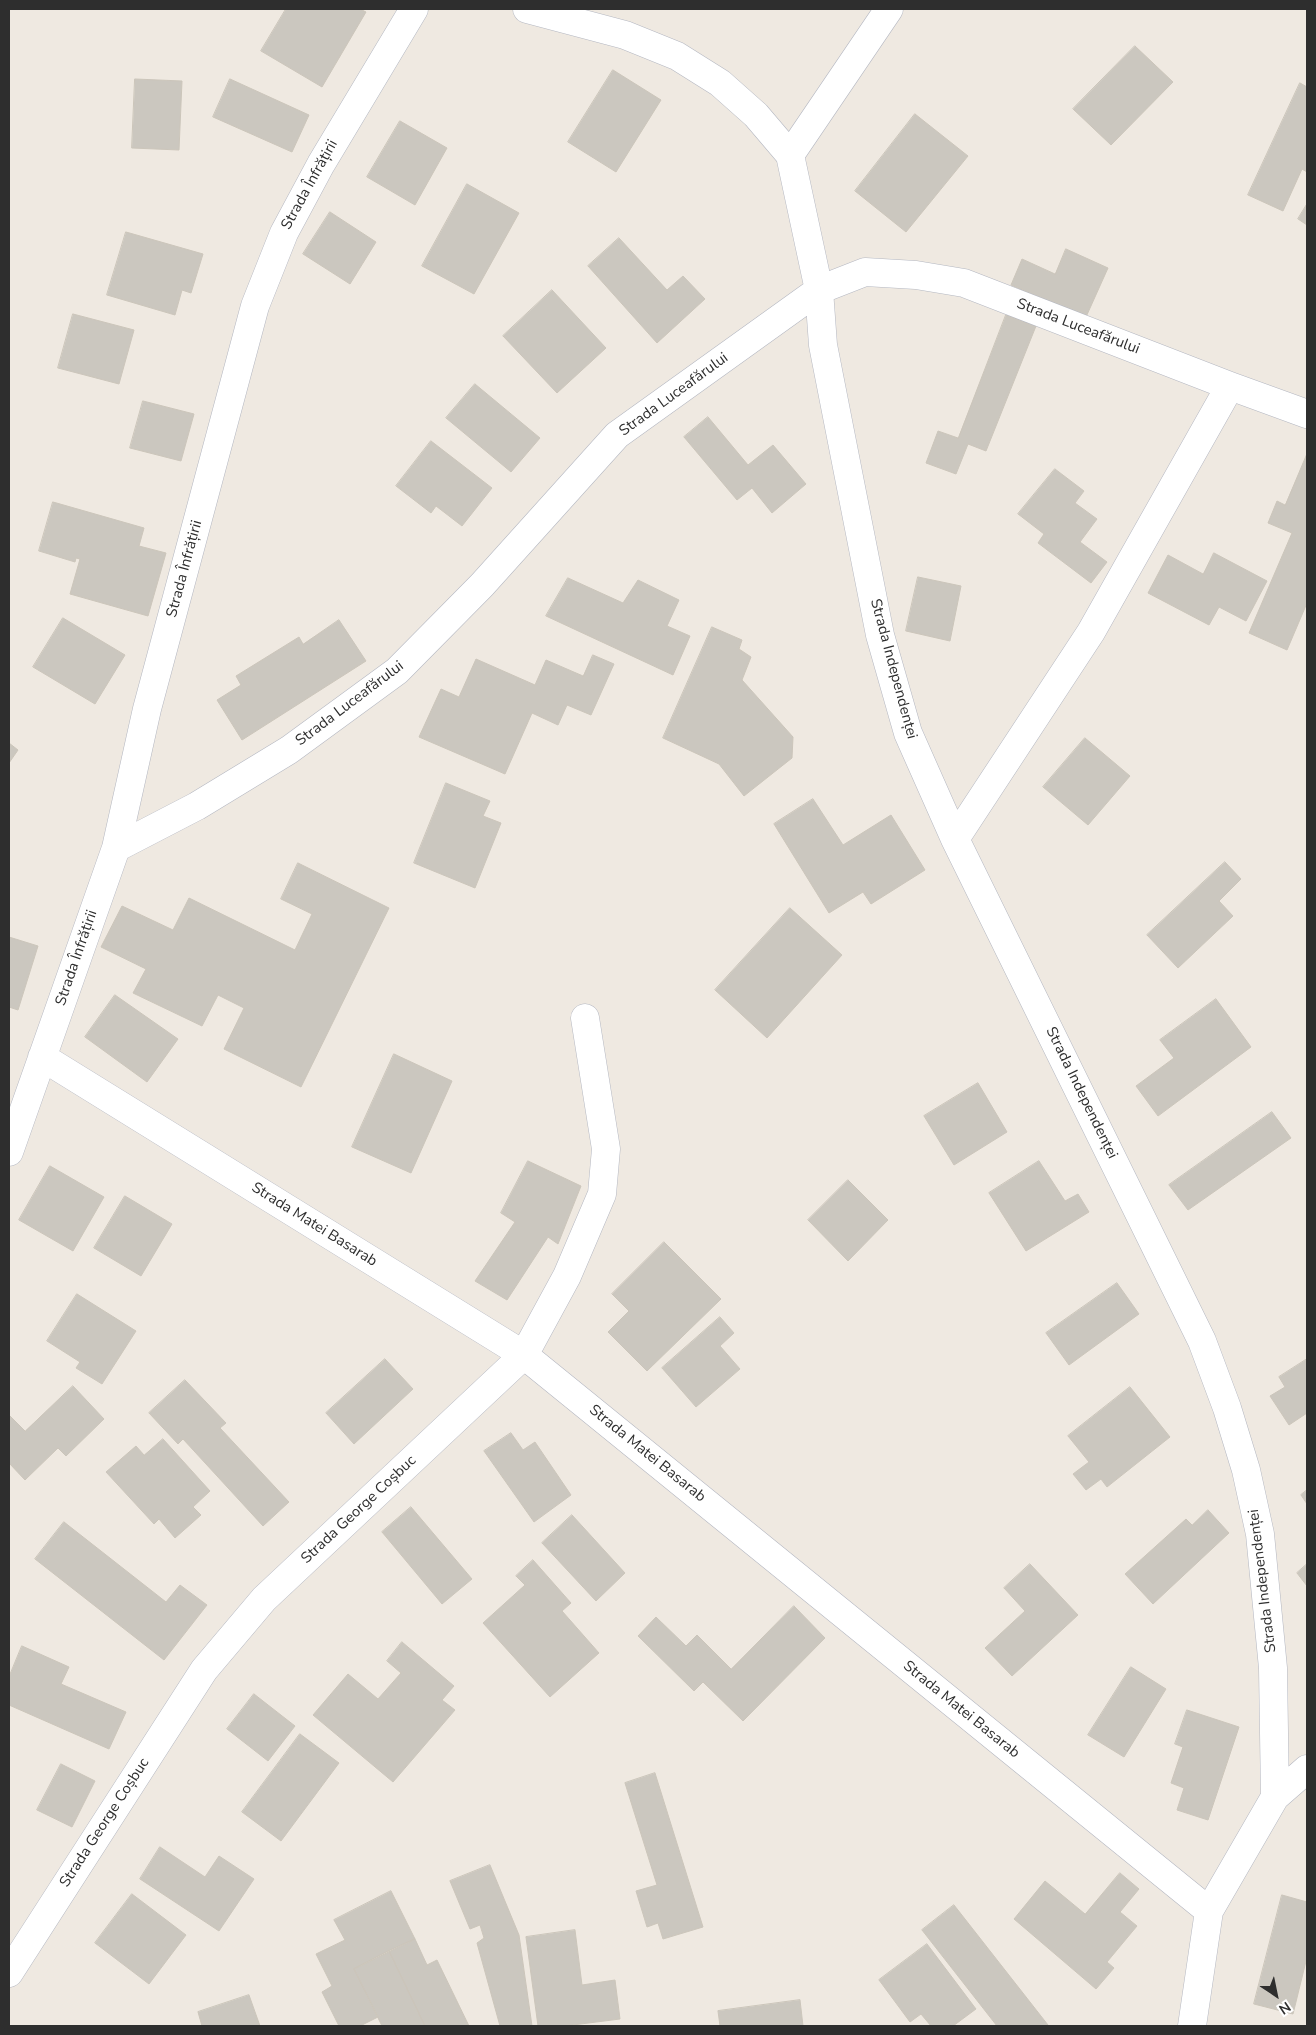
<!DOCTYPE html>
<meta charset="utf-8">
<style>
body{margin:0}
#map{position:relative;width:1316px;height:2035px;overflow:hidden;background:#efe9e1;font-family:"Nunito Sans",sans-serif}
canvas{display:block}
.frame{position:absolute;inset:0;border:10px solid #2e2e2e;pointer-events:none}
.north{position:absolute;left:1251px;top:1970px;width:50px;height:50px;-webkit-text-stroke:4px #fff;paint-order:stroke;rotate:146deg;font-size:14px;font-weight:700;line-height:20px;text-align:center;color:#2e2e2e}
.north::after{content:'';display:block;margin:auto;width:18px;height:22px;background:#2e2e2e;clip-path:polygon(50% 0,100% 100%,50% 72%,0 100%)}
</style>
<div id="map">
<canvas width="1316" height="2035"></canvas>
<div class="frame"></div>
<div class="north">N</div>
</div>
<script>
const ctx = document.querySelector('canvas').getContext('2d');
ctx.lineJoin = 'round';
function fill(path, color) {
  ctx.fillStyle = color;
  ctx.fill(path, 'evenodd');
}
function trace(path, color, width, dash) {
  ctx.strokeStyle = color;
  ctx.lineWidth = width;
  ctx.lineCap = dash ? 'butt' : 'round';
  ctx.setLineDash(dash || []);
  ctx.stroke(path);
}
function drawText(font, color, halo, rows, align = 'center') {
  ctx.font = font + ' "Nunito Sans",sans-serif';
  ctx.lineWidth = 4;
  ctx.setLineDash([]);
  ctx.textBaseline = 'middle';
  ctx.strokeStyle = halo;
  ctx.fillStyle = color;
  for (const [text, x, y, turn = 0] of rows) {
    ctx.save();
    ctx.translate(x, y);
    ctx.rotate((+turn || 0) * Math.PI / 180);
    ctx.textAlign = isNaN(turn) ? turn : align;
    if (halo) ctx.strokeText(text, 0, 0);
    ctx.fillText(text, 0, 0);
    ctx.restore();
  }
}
const building = new Path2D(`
 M286,9h74l6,3 -44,75 -61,-36z
 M1135,46l38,36 -62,63 -38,-36z
 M613,70l48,30 -45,72 -48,-30z
 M135,79l47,2 -3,69 -47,-2z
 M230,79l79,36 -17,37 -79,-35z
 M1300,83l7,4v85l-5,-3 -19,42 -35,-16z
 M915,114l53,42 -62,76 -51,-41z
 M400,121l47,27 -32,57 -48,-28z
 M467,184l52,29 -45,81 -52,-28z
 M1307,204v21l-9,-6z
 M330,212l46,30 -26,42 -47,-30z
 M126,232l77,22 -12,39 -9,-3 -7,25 -68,-20z
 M619,238l48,52 16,-14 22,23 -48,44 -69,-77z
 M1066,249l42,19 -22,49 -75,-32 11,-26 33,15z
 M552,290l54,58 -49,45 -54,-57z
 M73,314l61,16 -15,54 -61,-16z
 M1006,315l30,11 -50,125 -18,-7 -12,30 -30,-11 12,-32 20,7z
 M475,384l65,54 -29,34 -65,-54z
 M143,401l51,13 -13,47 -51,-13z
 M708,417l40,48 25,-20 33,39 -34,29 -20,-25 -15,12 -53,-63z
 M431,441l61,47 -30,38 -26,-20 -5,7 -35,-27z
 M1307,454v149l-20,47 -38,-17 43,-100 -24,-10 9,-22 8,4z
 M1055,469l29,22 -9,12 22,16 -17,23 27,20 -16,21 -53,-40 6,-9 -26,-20z
 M53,502l91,26 -5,18 27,7 -18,63 -78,-22 10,-35 -4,-1 -1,4 -36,-11z
 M1214,553l53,28 -21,40 -27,-14 -10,18 -61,-32 20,-38 35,19z
 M918,577l43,9 -11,55 -44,-10z
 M568,578l55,25 15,-23 41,20 -12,26 23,10 -17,39 -127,-59z
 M63,618l62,37 -30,49 -62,-37z
 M339,620l27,41 -124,79 -25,-40 24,-15 -5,-9 63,-39 4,7z
 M712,627l30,13 -3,9 12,8 -9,23 51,57 -1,21 -48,38 -25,-32 -56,-26z
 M593,655l21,9 -23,51 -24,-10 -9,20 -26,-12 -27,61 -86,-37 22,-48 18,8 17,-38 59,26 11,-25 37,16z
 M1085,738l45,38 -42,49 -45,-38z
 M9,743l9,7 -9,13z
 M446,783l44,18 -7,15 18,7 -26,65 -61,-25z
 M813,799l30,46 48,-30 34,55 -54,34 -8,-12 -34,21 -55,-89z
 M1225,862l16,17 -22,22 14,15 -55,52 -31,-33z
 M298,863l91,45 -88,179 -77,-38 20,-41 -26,-13 -16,31 -69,-33 13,-24 -45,-22 21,-41 51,24 16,-32 106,52 17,-36 -31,-15z
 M790,908l52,47 -75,83 -52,-48z
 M9,937l29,9 -20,64 -9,-3z
 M115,995l63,44 -31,43 -62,-45z
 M1216,999l35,48 -93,69 -22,-30 38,-28 -14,-18z
 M394,1054l58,27 -41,92 -59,-26z
 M978,1083l29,49 -53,33 -30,-49z
 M1272,1112l19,26 -103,72 -19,-25z
 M528,1161l53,25 -23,58 -10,-7 -41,63 -32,-19 40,-59 -14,-9z
 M1039,1161l26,40 13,-7 11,18 -63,39 -37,-58z
 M50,1166l54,31 -31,54 -54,-31z
 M848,1180l40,40 -40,41 -40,-41z
 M125,1196l47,28 -31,52 -47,-28z
 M664,1242l57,57 -74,72 -39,-39 21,-21 -17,-17z
 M1117,1283l22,31 -70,51 -23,-32z
 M77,1294l59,37 -34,53 -26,-16 4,-6 -33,-21z
 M720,1317l14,16 -14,13 20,23 -44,38 -34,-39z
 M385,1359l28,30 -59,55 -28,-31z
 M1307,1359v54l-18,12 -19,-29 15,-9 -6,-10z
 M185,1380l41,43 -6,5 69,74 -26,24 -80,-87 -5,5 -29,-31z
 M73,1386l31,33 -38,37 -8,-8 -33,32 -16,-17v-48l16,16z
 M1130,1387l40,50 -63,50 -6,-8 -15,11 -13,-16 16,-12 -21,-26z
 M511,1433l12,17 12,-8 36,53 -37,27 -50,-71z
 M163,1439l47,52 -17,16 8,8 -26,23 -16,-19 -5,5 -48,-52 30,-26 8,9z
 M1307,1490v14l-6,-9z
 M411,1507l61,72 -30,25 -60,-72z
 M1208,1510l21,23 -76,71 -28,-30 61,-55 6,6z
 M572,1515l53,58 -29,28 -54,-58z
 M64,1522l102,80 14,-17 27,20 -43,55 -129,-101z
 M533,1560l38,43 -9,8 37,42 -49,44 -67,-74 42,-38 -9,-9z
 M1030,1564l48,51 -66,61 -27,-28 40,-37 -21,-23z
 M1307,1564v22l-10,-13z
 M794,1606l31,32 -82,83 -40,-39 -9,9 -56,-55 18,-19 30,29 11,-11 34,34z
 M402,1642l52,44 -12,14 13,10 -62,72 -80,-67 35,-41 30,25 23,-26 -14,-12z
 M22,1646l47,21 -8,17 65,28 -17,37 -100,-44v-28z
 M1131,1667l35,22 -42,68 -36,-22z
 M254,1694l41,32 -27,35 -41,-32z
 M1187,1710l52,17 -31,93 -31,-10 7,-22 -13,-5 12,-36 -8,-3z
 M300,1734l39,29 -58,78 -39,-29z
 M61,1764l34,17 -23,46 -35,-17z
 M655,1773l48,154 -40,12 -5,-16 -11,4 -11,-36 21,-6 -32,-102z
 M160,1847l45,30 14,-21 35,23 -35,52 -79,-52z
 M490,1865l29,70 13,91h-32l-23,-83 7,-5 -4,-13 -10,4 -20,-48z
 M1120,1873l19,16 -19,23 17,14 -30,36 7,6 -18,21 -82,-70 31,-38 40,33z
 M391,1891l24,48 -61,30 24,48 -18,9h-21l-17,-34 10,-6 -16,-32 29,-14 -11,-20z
 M132,1894l54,41 -37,49 -54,-41z
 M1282,1895l25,7v55l-14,57 -39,-10z
 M954,1905l94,120 -1,1h-50l-75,-96z
 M575,1930l7,55 33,-5 5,39 -55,7h-27l-12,-89z
 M415,1939l12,26 10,-5 32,66h-44l-36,-75z
 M927,1944l49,65 -23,17h-22l-10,-12 -11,8 -31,-42z
 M389,1951l36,75h-43l-28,-57z
 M249,1995l11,31h-58l-4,-14z
 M800,2000l3,26h-83l-2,-15z`);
const minor = new Path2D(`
 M527,9l98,26 52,21 43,27 36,32 34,40 29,135 4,55 57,290 28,98 47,106 247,502 25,67 19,62 14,64 13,134 2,129 -66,114 -17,115
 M790,155l99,-146
 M955,839l136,-207 139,-246
 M116,848l81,-42 92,-56 108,-79 85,-86 135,-150 202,-145 46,-18 51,3 48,8 266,103 77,28
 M42,1057l482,298 685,556
 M9,1152l107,-304 31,-139 108,-403 29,-73 37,-69 93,-155
 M1275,1797l32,-28
 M9,1973l195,-303 60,-71 260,-244 43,-79 35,-82 4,-45 -21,-131`);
const streetNames = [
 ["Strada Înfrățirii",310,185,-61],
 ["Strada Luceafărului",1078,327,21],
 ["Strada Luceafărului",674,395,-36],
 ["Strada Înfrățirii",185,569,-75],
 ["Strada Independenței",893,669,75],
 ["Strada Luceafărului",350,704,-37],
 ["Strada Înfrățirii",77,958,-71],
 ["Strada Independenței",1081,1093,64],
 ["Strada Matei Basarab",314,1225,32],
 ["Strada Matei Basarab",647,1454,39],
 ["Strada George Coșbuc",359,1510,-43],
 ["Strada Independenței",1263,1581,-97],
 ["Strada Matei Basarab",961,1710,39],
 ["Strada George Coșbuc",105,1823,-57]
];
fill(building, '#cbc7bf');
trace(building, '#cbc5ba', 1);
trace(minor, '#b4b7c1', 29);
trace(minor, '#fff', 28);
drawText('15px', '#2e2e2e', '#fff', streetNames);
</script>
